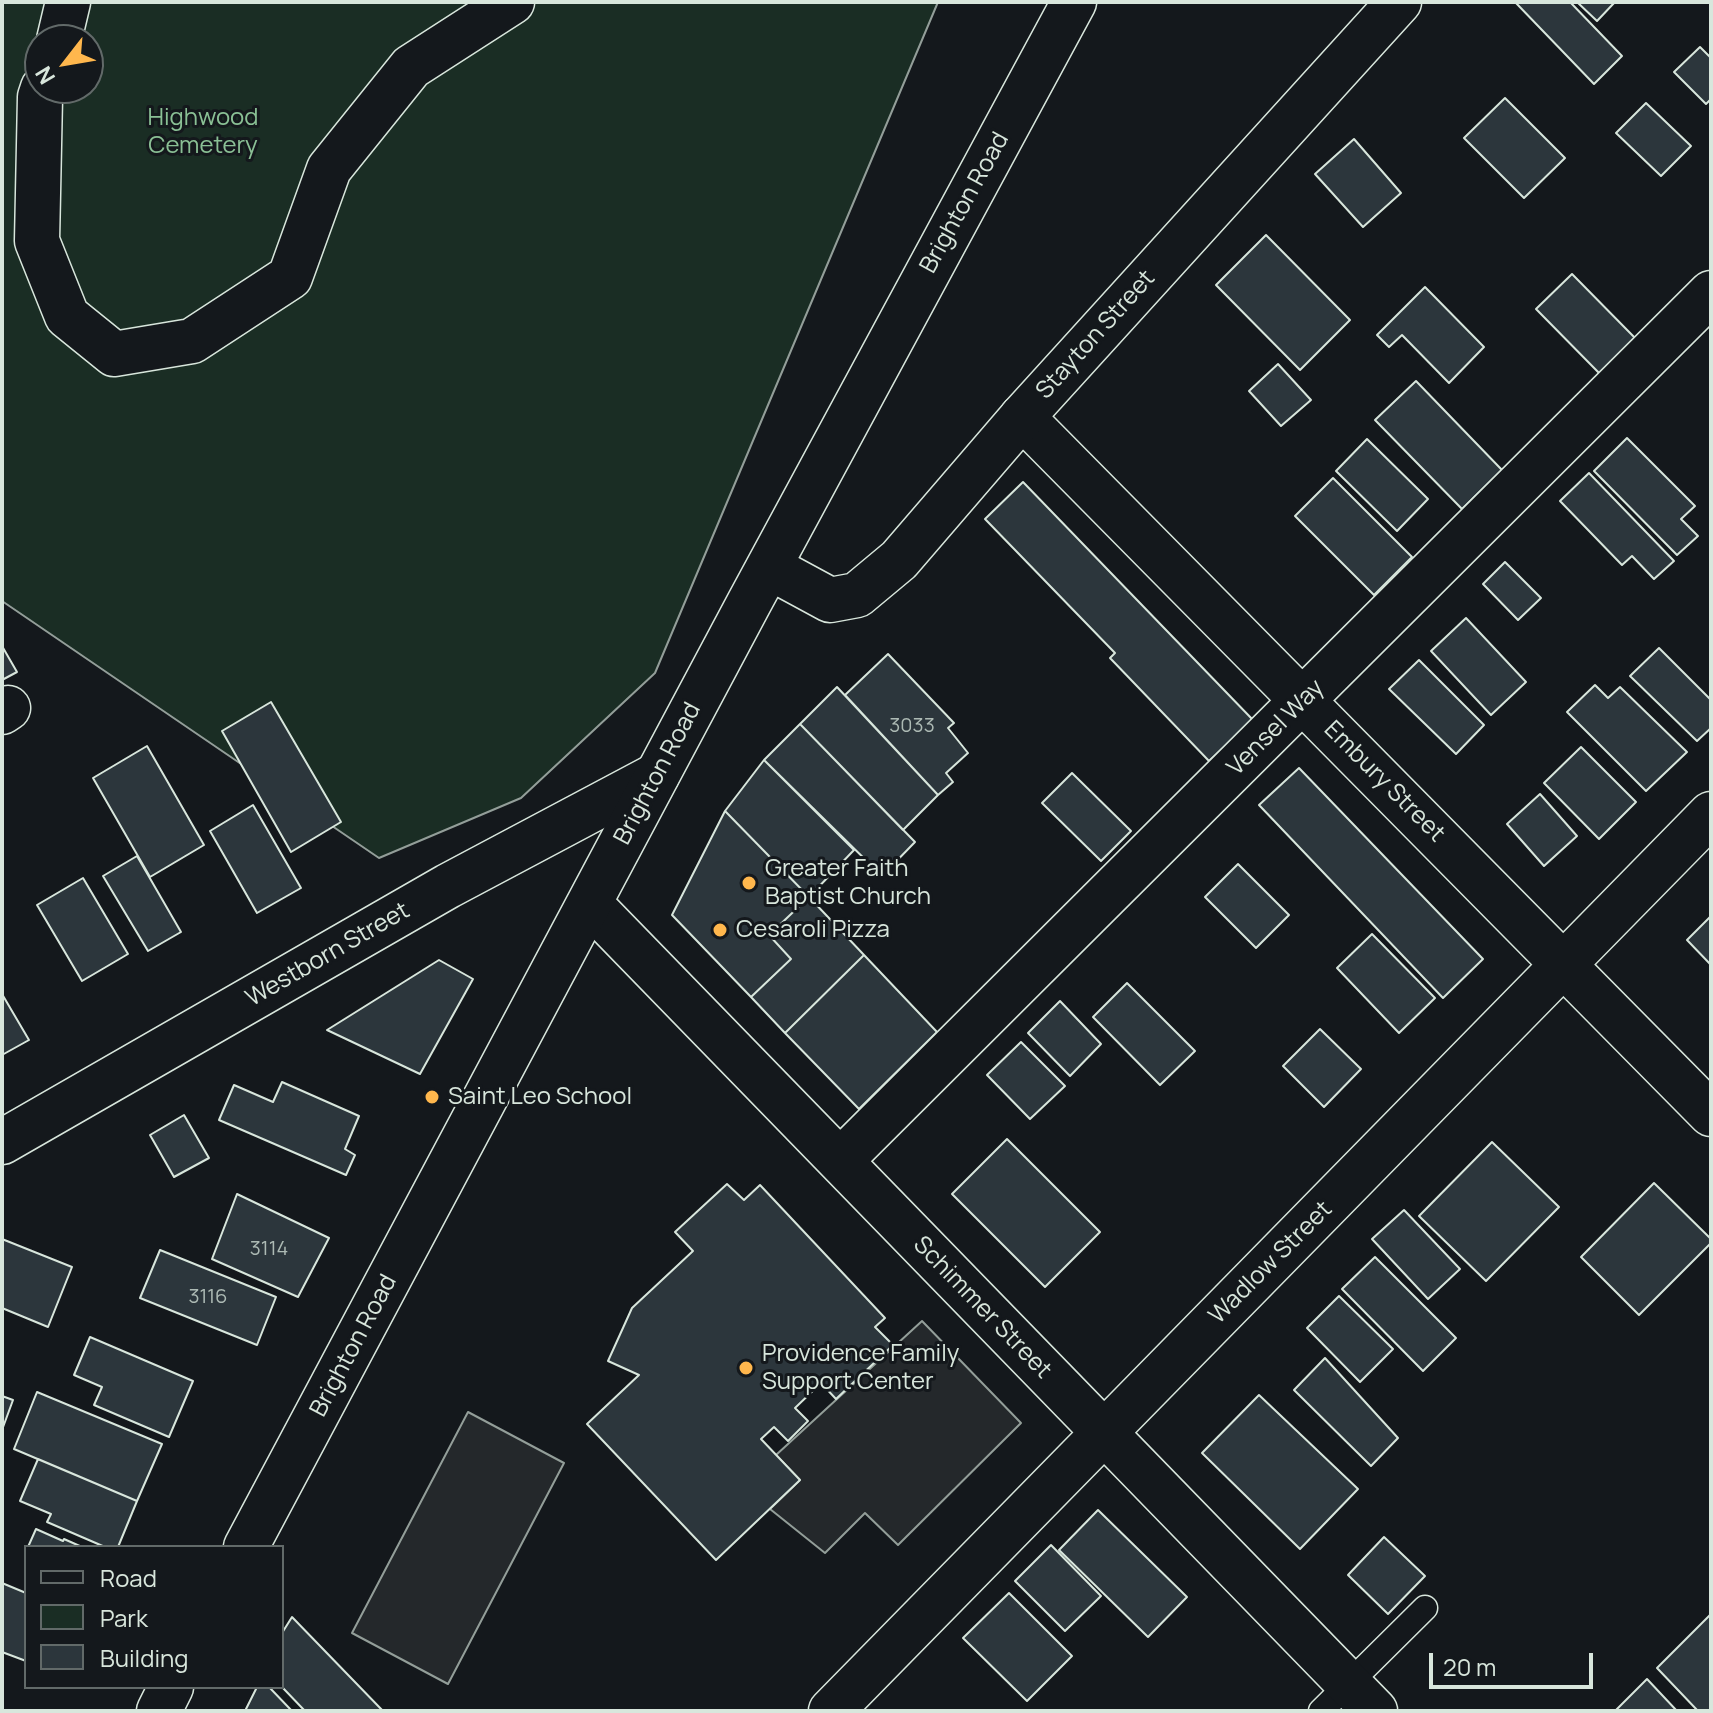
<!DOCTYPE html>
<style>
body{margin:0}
#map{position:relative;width:1713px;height:1713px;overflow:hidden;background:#14181c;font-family:Manrope,sans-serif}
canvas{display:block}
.frame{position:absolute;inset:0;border:4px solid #d8e6dc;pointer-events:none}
.legend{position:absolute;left:24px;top:1545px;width:260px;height:144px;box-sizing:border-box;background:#14181c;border:2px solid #626a69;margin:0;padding:10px 14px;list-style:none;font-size:24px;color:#d8e6dc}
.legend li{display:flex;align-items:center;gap:16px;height:40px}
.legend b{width:40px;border:2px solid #626a69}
.north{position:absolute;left:24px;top:24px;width:80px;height:80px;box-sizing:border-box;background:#14181c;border:2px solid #626a69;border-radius:50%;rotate:239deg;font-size:22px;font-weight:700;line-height:32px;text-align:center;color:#d8e6dc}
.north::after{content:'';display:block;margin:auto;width:28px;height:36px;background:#ffb74d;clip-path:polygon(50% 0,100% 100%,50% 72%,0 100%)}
.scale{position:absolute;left:1429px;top:1653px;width:164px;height:36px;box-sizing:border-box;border:4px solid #d8e6dc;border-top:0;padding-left:10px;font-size:24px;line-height:28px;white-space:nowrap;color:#d8e6dc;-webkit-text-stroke:6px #14181c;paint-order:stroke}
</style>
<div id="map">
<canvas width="1713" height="1713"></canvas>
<div class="frame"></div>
<ul class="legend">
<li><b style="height:10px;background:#14181c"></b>Road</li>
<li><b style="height:22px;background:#1a2d24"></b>Park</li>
<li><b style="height:22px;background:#2c363c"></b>Building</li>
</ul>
<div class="north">N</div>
<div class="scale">20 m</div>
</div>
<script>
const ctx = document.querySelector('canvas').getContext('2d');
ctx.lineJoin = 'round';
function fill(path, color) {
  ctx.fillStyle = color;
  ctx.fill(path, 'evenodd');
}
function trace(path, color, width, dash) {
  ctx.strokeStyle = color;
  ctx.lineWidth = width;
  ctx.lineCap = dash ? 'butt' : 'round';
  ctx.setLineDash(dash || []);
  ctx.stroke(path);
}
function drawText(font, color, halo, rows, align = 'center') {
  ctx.font = font + ' Manrope,sans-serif';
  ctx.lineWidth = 6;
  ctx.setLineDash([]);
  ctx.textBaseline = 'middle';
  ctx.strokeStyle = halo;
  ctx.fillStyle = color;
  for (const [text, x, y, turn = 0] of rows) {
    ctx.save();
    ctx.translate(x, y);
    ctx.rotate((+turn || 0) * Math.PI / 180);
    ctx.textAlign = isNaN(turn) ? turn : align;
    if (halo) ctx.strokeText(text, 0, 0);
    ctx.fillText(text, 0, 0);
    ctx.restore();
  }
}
const green = new Path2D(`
 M2,2h936l-283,671 -134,125 -142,60 -377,-257zM40,40h48v48h-48z`);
const parking = new Path2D(`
 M922,1321l99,102 -123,122 -33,-32 -40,40 -55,-44 30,-29 -24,-25z
 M468,1412l96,51 -116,221 -96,-51z`);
const building = new Path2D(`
 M1515,2h55l52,54 -28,28z
 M1577,2h38l-18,19z
 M1700,47l11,11v41l-5,5 -32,-32z
 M1505,98l60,60 -41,40 -60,-60z
 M1646,103l45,43 -30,30 -45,-43z
 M1354,139l47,54 -38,34 -48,-53z
 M1266,235l84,85 -50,50 -84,-85z
 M1572,274l65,66 -36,35 -65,-66z
 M1425,287l59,60 -35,36 -47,-48 -13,12 -12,-12z
 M1278,364l33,36 -30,26 -32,-35z
 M1416,381l86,89 -40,39 -87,-89z
 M1627,438l68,68 -14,13 17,17 -21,19 -83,-84z
 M1367,439l61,60 -31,32 -61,-60z
 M1589,473l85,88 -20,18 -22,-23 -10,9 -62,-64z
 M1333,478l79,79 -38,38 -79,-79z
 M1023,482l230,238 -44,41 -99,-103 5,-5 -130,-134z
 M1505,562l36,36 -23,22 -35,-36z
 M1466,618l60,64 -35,33 -60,-64z
 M2,646l15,26 -15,8z
 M1659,648l52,52v28l-14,13 -67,-65z
 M888,654l66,69 -6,5 20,25 -22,20 7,9 -15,13 -93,-100z
 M1419,660l65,65 -28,29 -67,-65z
 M1595,685l13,13 12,-11 67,65 -41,39 -79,-79z
 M837,687l101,108 -35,35 -103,-106z
 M271,702l70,120 -50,30 -69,-121z
 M800,724l115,118 -33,34 -118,-116z
 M147,746l57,99 -54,32 -57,-99z
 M1581,747l55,55 -37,37 -55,-56z
 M764,760l90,90 -45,47 -84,-86z
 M1299,768l184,191 -40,39 -184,-193z
 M1072,773l59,58 -30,30 -59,-58z
 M1540,794l37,42 -33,30 -37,-42z
 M253,805l48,83 -44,25 -47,-82z
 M725,811l84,86 -40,38 22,24 -40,38 -79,-82z
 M137,856l44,76 -33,19 -45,-75z
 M1238,864l51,51 -33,33 -51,-51z
 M83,878l45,76 -46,27 -45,-76z
 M809,897l55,58 -79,78 -34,-36 40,-38 -22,-24z
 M1711,916v49l-24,-25z
 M1372,934l63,64 -36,35 -62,-65z
 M864,955l73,77 -78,77 -74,-76z
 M439,960l34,19 -53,95 -93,-44z
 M1127,983l68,68 -35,34 -67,-68z
 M2,994l27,46 -27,15z
 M1060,1001l41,43 -31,32 -42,-43z
 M1320,1029l41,40 -37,38 -41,-41z
 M1021,1042l44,44 -35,33 -43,-44z
 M282,1082l77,34 -14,33 10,6 -9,20 -127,-55 15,-35 39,17z
 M184,1115l25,43 -35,19 -24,-42z
 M1007,1139l93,93 -55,55 -93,-93z
 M1492,1142l67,65 -73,74 -67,-65z
 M1654,1183l57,56v4l-72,72 -58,-58z
 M727,1184l17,16 16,-15 125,133 -10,9 18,18 -57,54 -15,-16 -26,25 13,13 -20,20 -14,-14 -13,12 39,41 -84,80 -129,-136 52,-49 -31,-14 24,-53 61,-57 -18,-19z
 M237,1194l92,44 -31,59 -86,-38z
 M1404,1210l56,59 -32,30 -56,-60z
 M2,1239l70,28 -24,60 -46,-19z
 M160,1250l116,47 -19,48 -117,-47z
 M1375,1257l81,81 -33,33 -81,-82z
 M1339,1296l54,53 -33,33 -53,-54z
 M90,1337l103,44 -24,56 -75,-32 8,-18 -28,-12z
 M1325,1358l73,80 -27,28 -77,-76z
 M37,1392l125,52 -25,57 -123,-52z
 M1259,1395l99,94 -58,60 -98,-96z
 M2,1396l11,4 -11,30z
 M38,1459l99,42 -19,46h-13l-58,-25 4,-8 -31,-13z
 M1098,1510l89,87 -39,40 -89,-87z
 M36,1529l27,12 1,-2 18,8h-54z
 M1384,1537l41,39 -37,38 -40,-39z
 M1051,1545l50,51 -36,35 -50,-50z
 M2,1583l24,10v68l-24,-9z
 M1009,1593l63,63 -45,45 -64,-63z
 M1711,1614v97h-13l-41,-43z
 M292,1617l91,94h-78l-23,-24v-54z
 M1647,1679l30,32h-62z
 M257,1687h12l23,24h-47z`);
const lane = new Path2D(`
 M1321,1711l104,-103`);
const street = new Path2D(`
 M59,40l9,-38
 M43,88l-3,9 -3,144 30,75 47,38 78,-13 98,-64 39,-108 82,-102 101,-65
 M1022,417l689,697
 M2,712l6,-4
 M590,904l785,807
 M2,1142l446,-256 209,-111
 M840,1161l871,-868
 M831,1711l880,-897`);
const secondary = new Path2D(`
 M769,567l61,33 27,-5 42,-35 123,-143 377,-415
 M246,1547l503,-944 325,-601
 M159,1711l12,-24`);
const markers = [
 [749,883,8,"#ffb74d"],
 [720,930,8,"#ffb74d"],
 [432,1097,8,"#ffb74d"],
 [746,1368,8,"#ffb74d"]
];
const numberNames = [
 ["3033",912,726],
 ["3114",269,1249],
 ["3116",208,1297]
];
const parkNames = [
 ["Highwood",203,118],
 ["Cemetery",203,146]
];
const streetNames = [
 ["Brighton Road",965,203,-61],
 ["Stayton Street",1096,335,-48],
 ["Vensel Way",1276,728,-45],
 ["Brighton Road",658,774,-62],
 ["Embury Street",1384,782,45],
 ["Westborn Street",328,955,-30],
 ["Wadlow Street",1271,1263,-45],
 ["Schimmer Street",982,1308,46],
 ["Brighton Road",354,1346,-62]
];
const poiNames = [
 ["Greater Faith",765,869],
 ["Baptist Church",765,897],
 ["Cesaroli Pizza",736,930],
 ["Saint Leo School",448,1097],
 ["Providence Family",762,1354],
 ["Support Center",762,1382]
];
fill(green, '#1a2d24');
trace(green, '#939e99', 2);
fill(parking, '#24282b');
trace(parking, '#939e99', 2);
fill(building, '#2c363c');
trace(building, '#d8e6dc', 2);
trace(lane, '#d8e6dc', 27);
trace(street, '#d8e6dc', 47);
trace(secondary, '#d8e6dc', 47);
trace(lane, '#14181c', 24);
trace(street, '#14181c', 44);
trace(secondary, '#14181c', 44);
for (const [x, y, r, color] of markers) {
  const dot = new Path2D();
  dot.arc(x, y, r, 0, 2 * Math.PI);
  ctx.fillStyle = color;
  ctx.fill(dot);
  trace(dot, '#14181c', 3);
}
drawText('20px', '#adbab4', null, numberNames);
drawText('24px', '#8ac095', '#14181c', parkNames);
drawText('24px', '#d8e6dc', '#14181c', streetNames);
drawText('24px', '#d8e6dc', '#14181c', poiNames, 'left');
</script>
